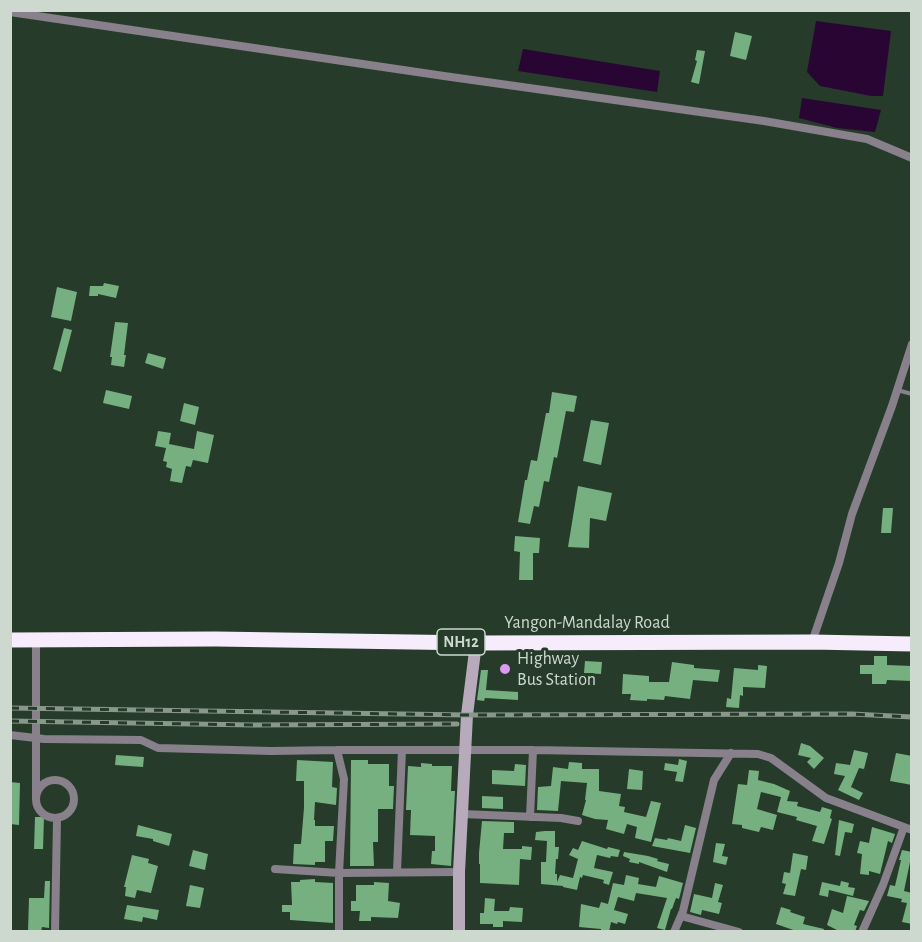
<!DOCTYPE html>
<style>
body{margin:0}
#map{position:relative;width:922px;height:942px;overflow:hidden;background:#263b2a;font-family:"Alegreya Sans",sans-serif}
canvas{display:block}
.frame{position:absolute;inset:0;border:12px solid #cdd9ce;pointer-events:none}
</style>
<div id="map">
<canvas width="922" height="942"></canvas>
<div class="frame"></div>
</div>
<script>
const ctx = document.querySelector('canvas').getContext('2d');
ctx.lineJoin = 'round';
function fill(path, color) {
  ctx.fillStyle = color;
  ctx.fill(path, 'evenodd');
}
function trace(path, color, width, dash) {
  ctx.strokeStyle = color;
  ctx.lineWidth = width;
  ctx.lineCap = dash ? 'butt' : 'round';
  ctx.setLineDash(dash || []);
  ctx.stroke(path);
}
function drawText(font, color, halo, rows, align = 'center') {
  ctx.font = font + ' "Alegreya Sans",sans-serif';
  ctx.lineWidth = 6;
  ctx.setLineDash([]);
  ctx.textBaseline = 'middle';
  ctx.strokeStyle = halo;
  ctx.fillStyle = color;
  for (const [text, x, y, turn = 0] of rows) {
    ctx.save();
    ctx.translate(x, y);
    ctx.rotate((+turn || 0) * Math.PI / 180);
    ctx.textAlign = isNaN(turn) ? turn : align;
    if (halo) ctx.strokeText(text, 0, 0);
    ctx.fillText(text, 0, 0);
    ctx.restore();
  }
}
const water = new Path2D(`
 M816,21l75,10 -8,65h-12l-51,-10 -13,-14z
 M523,49l137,22 -3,21 -139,-21z
 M802,98l79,12 -6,22 -38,-4 -38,-10z`);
const building = new Path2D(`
 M735,32l17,4 -6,24 -16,-4z
 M697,50l8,1 -6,33 -8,-2 6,-21 -2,-1z
 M104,283l15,3 -3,12 -18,-4v2h-9l1,-10h13z
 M57,287l20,5 -6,29 -20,-4z
 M115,322l13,1 -4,32h2l-2,12 -13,-2 1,-8h-2z
 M64,328l8,2 -11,42 -8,-3z
 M148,353l18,5 -3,11 -18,-6z
 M106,390l26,6 -3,13 -26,-6z
 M552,392l25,4 -3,16 -8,-1 -9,47 -3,-1 -5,25 -5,-1 -5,26 -5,-1 -4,18 -12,-2 7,-42h2l4,-20 6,1 9,-48h3z
 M184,403l15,4 -4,18 -15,-4z
 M591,420l18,3 -8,42 -18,-4z
 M158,431l13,2 -2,11 25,5 3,-18 17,4 -6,28 -15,-3 -2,7 -5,-1 -4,17 -12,-2 2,-12 -6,-2 1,-5 -4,-1 3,-13 -11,-2z
 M578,486l34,7 -6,28 -16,-3 -1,30 -21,-1z
 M883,508h10l-2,25h-10z
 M515,536l25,2 -1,15h-6v27h-14l1,-28 -6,-1z
 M874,656h13v9l25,1v15l-25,-1 -1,4h-14v-10h-12v-9h14z
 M585,661l17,1 -1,12 -17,-1z
 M672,662l22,3v3l26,2 -2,12 -25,-2 -3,19 -25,-3 -1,4 -17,-1v2l-17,-1 1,-6h-9l1,-20 26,2v6h20z
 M758,665l9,1 -2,22 -22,-1v9l-3,-1 -1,13 -13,-1 1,-9 4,1 3,-31 24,2z
 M481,670h7l-2,20 32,2v8l-33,-2 -1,3 -7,-1z
 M801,743l9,3 14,12 -10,11 -7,-7 4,-4 -13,-3z
 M854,750l14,3 -4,16 -5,-1 -8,19 12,6 -4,7 -21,-10 7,-14 -11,-2 2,-11 14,2z
 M896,753l16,3v29l-22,-4z
 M116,755l28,2 -1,10 -28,-2z
 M679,759l8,2 -4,21 -8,-1 2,-9 -13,-2 1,-7 13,2z
 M297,760l36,2 -1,25 5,1 -1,17 -21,-3 -1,18h1v6h19l-1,15h-8v21h-10v3l-22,-1 1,-20h7l3,-36v-27h-8z
 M351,760h17v4h21v22h5l-1,23h-15v33h-5l1,24h-24z
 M569,762l13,1v6h17v22l22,3 -2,12 6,1 -1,5 22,5 5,-16 10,2 -10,39 -16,-4 2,-11 -10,-3 -3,10 -18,-5 2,-9 -13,-1 -13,-4 4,-15h-1l2,-17 -26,-2 -3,30 -21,-1 1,-23 13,-1 2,-19 15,2z
 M421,763l11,1v2h20l-1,25h4l-4,75 -20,-2 1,-13h3v-15l-25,-1 1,-25h-5l2,-44 13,1z
 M515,764l11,1 -1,21 -33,-2v-14l22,1z
 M629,769l14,2 -1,19 -15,-1z
 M749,770l10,1 -1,9 16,4 16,7 -3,10 11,1 -1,4 23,6 2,-5 10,3 -2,8 2,1 -8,25 -12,-3 5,-15 -21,-6 1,-3 -20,-5 4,-15 -20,-5 -4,17 20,6 -4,15 -12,-3 -2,5 -17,-4v-3l-10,-1 6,-40 9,1z
 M10,782l10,1 -1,42 -9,-1z
 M482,796l21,1v12l-21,-1z
 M35,817h9l-1,32h-9z
 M839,820l15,4 -2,9 -7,-1 -5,24 -5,-1z
 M482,821l32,1v11h-10l-1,16h19v-3l10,1 -1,13 -11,-1 -1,26 -39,-2v-19h-1v-11z
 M138,825l34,9 -3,12 -16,-5v-2l-17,-3z
 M685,825l11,3 -6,25 -38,-7 3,-8 12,2 1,-2 13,3z
 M872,827l23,7 -3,9 -4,-2 -8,33 -11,-3v4l-9,-1 2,-20 -5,-1 3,-12 9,2z
 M545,831h10v16h4l-1,12h-2l-1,15h2v8l3,-7 13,3 5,-19 -9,-4 4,-7 5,2 4,-9 25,8 1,-2 12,3 -2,7 -7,-1 -1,2 -13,-3 -3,13 19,4 -4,13 -6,-2 1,-3 -21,-5 -1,3 -2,-1 -3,13 -14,-3v-1l-22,-2v-22h5l1,-21 -12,-1 1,-8z
 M716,843l9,1 -3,12 6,1 -2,8 -13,-3z
 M193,850l15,4 -3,16 -16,-4z
 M902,850l10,2v11l-2,-1 -6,29 8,2v31l-10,-2 5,-19 -6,-1 1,-3 -15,-3 3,-11 5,1 6,-26h-2z
 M624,852l24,4 10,3 -1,2 12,3 -2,8 -28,-10v2l-10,-2 1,-3 -7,-3z
 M793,853l15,3 -2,14 -5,-1 -6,27 -12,-2 3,-10 -4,-1 2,-11 6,1z
 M132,855l17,4 -1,4 10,3 -7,27 -14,-3 -2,8 -10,-2 1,-9h-2z
 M626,875l13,3 -1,6 18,3 3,-11 24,7 -4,16 -3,-1 -4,11h-1l-6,21 -8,-2 10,-30 -31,-5 -2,8 -16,-4 -4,13 14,4 -3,10 -7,-2 -1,2 -6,-2 -2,10 -8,-2v-1l-22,-2 2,-23 18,4 2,-6 7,2 5,-21 11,2z
 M315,879v3l18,1v40l-43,-3v-8h-8v-7h10l-1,-23h9v-2z
 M45,881h5l-1,47 -7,-1 -1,5h-13l1,-34h15z
 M841,881l8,2 -1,4 7,1 -2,8 -24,-6 -1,7 -9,-2 3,-13 18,4z
 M374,882l15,1 -1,18 12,2 -2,15 -27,-1v4h-12l1,-10h-9v-10h5v-16h18z
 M715,883l8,2 -5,17 4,1 -3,11 -17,-4 -1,5 -11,-3 4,-18 18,4z
 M190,885l14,3 -4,20 -14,-2z
 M847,896l22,5 -5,10 -4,-1 -6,15 3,1 -2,6h-19l1,-2 -10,-5 5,-16 11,4z
 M485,898l10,1 -1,12h15l1,-4 13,1 -1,14 -19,-1v6h-10v-3h-13v-11h4z
 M127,905l32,5 -2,10 -14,-3 -1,5 -18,-3z
 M781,907l10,3 -1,2 15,5 -2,7 21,5 -1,3h-24l-23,-8z`);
const lane = new Path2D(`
 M897,390l15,4`);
const street = new Path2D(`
 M10,12l434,64 320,45 103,18 45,19
 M812,642l27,-79 13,-49 40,-108 20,-62
 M10,735l34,4 97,1 17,8 113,3 66,-1h196l225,4 13,4 55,40 86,32
 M337,750l7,29 -5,94v59
 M36 799a19 19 0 1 1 38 0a19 19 0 1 1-38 0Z
 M36,799v-159
 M462,814l99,4 17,3
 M530,817l3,-67
 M275,869l64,4 120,-1
 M397,872l5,-122
 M681,916l58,16
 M55,932l2,-113
 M674,932l9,-21 31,-131 17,-27
 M862,932l21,-47 21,-58`);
const secondary = new Path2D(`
 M459,932v-60l8,-157 9,-72`);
const highway = new Path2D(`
 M10,640l206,-1 260,4 336,-1 100,2`);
const rail = new Path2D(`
 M10,708l457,7 385,-1 60,3
 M10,721l244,4 203,-1`);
const markers = [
 [505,669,6,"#dc99f4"]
];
const shields = [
 [461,642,48]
];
const shieldNames = [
 ["NH12",461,642]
];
const streetNames = [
 ["Yangon-Mandalay Road",587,623]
];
const poiNames = [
 ["Highway",517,659],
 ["Bus Station",517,680]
];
fill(water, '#290534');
fill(building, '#76af80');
trace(lane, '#88808b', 4);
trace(street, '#88808b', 8);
trace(secondary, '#b7aabb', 12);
trace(highway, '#f7ecfb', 15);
trace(rail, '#89988b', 5);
trace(rail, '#263b2a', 3, [9]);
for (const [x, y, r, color] of markers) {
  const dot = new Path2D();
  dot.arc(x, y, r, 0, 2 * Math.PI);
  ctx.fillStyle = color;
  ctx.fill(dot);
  trace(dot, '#263b2a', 2);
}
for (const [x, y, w] of shields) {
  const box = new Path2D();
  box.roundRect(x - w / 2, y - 13, w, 26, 4.5);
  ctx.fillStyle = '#263b2a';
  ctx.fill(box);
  trace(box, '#cdd9ce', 1.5);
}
drawText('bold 16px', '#cdd9ce', null, shieldNames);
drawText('18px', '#cdd9ce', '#263b2a', streetNames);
drawText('18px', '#cdd9ce', '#263b2a', poiNames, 'left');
</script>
